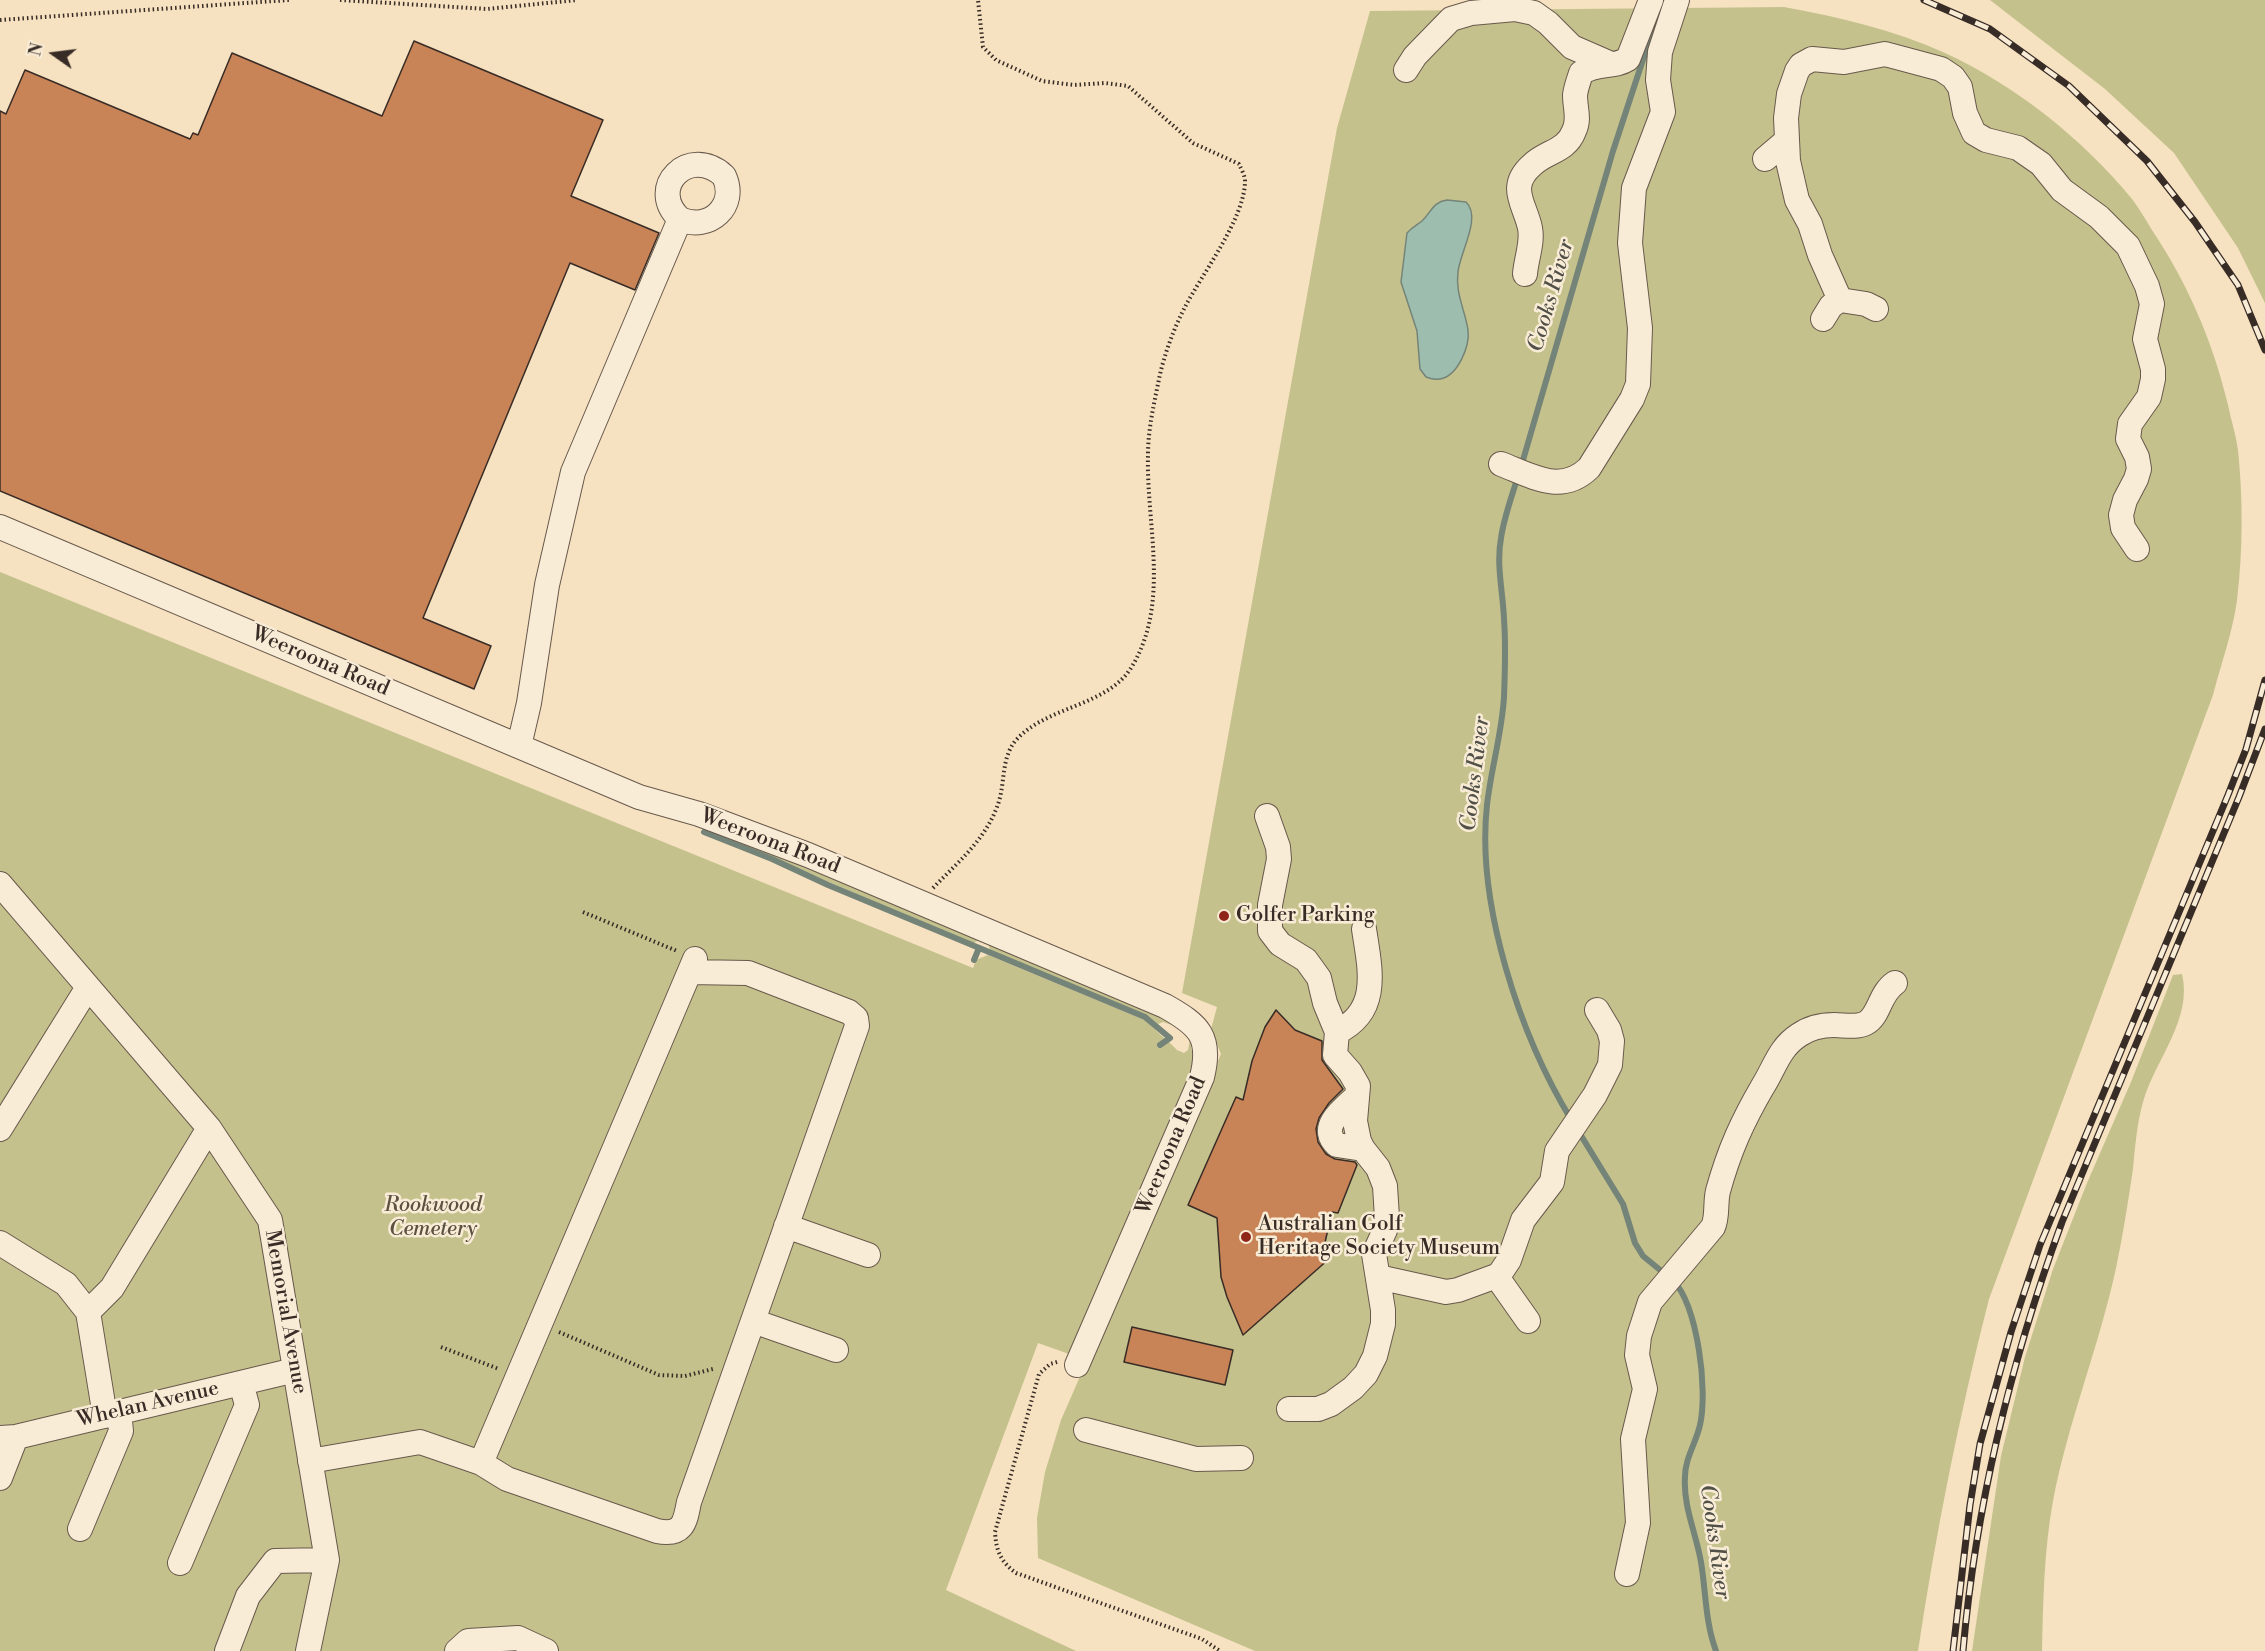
<!DOCTYPE html>
<style>
body{margin:0}
#map{position:relative;width:2265px;height:1651px;overflow:hidden;background:#f6e1c0;font-family:"Libre Bodoni",serif}
canvas{display:block}
.north{position:absolute;left:24px;top:24px;width:60px;height:60px;-webkit-text-stroke:4px #f9ecd6;paint-order:stroke;rotate:284deg;font-size:16px;font-weight:700;line-height:24px;text-align:center;color:#382c26}
.north::after{content:'';display:block;margin:auto;width:21px;height:27px;background:#382c26;clip-path:polygon(50% 0,100% 100%,50% 72%,0 100%)}
</style>
<div id="map">
<canvas width="2265" height="1651"></canvas>
<div class="north">N</div>
</div>
<script>
const ctx = document.querySelector('canvas').getContext('2d');
ctx.lineJoin = 'round';
function fill(path, color) {
  ctx.fillStyle = color;
  ctx.fill(path, 'evenodd');
}
function trace(path, color, width, dash) {
  ctx.strokeStyle = color;
  ctx.lineWidth = width;
  ctx.lineCap = dash ? 'butt' : 'round';
  ctx.setLineDash(dash || []);
  ctx.stroke(path);
}
function drawText(font, color, halo, rows, align = 'center') {
  ctx.font = font + ' "Libre Bodoni",serif';
  ctx.lineWidth = 5;
  ctx.setLineDash([]);
  ctx.textBaseline = 'middle';
  ctx.strokeStyle = halo;
  ctx.fillStyle = color;
  for (const [text, x, y, turn = 0] of rows) {
    ctx.save();
    ctx.translate(x, y);
    ctx.rotate((+turn || 0) * Math.PI / 180);
    ctx.textAlign = isNaN(turn) ? turn : align;
    if (halo) ctx.strokeText(text, 0, 0);
    ctx.fillText(text, 0, 0);
    ctx.restore();
  }
}
const green = new Path2D(`
 M1990,0h275v303l-27,-55 -64,-95 -69,-64z
 M1784,7c56,10 110,23 161,46 70,32 138,86 187,146 7,9 14,21 20,31 36,54 61,112 76,175 3,15 8,30 10,45 5,49 5,101 -1,150 -4,31 -16,64 -24,95l-224,604c-30,117 -53,233 -71,352h-663l-217,-93 -1,-40 8,-46 16,-52 160,-366 -10,-25 6,-22 -35,-14 155,-865 33,-117z
 M0,572l973,396 3,-8 12,-5 157,65 20,19 -7,5 5,2 5,-5 9,9 7,3 4,-3 2,-10 4,25 -122,290 -34,-12 -92,247 130,61h-1076z
 M733,836l420,175 28,17 -18,-6 -5,2 -10,-8 -158,-66 -2,-7 -9,-3 -7,4 -240,-104z
 M2182,974c11,45 -27,86 -39,128 -6,21 -8,45 -10,67 -5,33 -10,66 -17,99 -17,79 -48,154 -63,233 -9,49 -10,101 -11,150h-70l29,-195 24,-99 28,-88 34,-86 44,-101 42,-107z`);
const water = new Path2D(`
 M1447,200l19,2c16,15 -6,50 -8,70 -3,21 7,38 10,58 2,16 -10,46 -28,49 -5,1 -9,0 -14,-2l-6,-8 -3,-38 -16,-49 6,-49c5,-6 10,-8 15,-12 10,-10 11,-19 25,-21z`);
const stream = new Path2D(`
 M1521,467l92,-316 44,-134
 M1518,476c-6,20 -14,41 -17,62 -5,27 2,54 3,81 2,26 1,52 0,78 -2,36 -13,72 -17,108 -11,99 33,231 85,316
 M704,832l68,27 56,26 317,132 25,21 -10,7
 M974,960l5,-12
 M1577,1129l46,75 12,39 8,13 22,18
 M1673,1280c25,27 35,110 27,145 -4,18 -15,33 -15,52 -2,29 11,56 16,85 5,30 4,59 15,89`);
const building = new Path2D(`
 M414,41l189,79 -32,76 88,37 -24,57 -65,-27 -147,355 68,28 -17,43 -474,-198v-380l6,3 19,-44 165,69 3,-6 5,2 34,-82 150,63z
 M1276,1010l19,20 27,11v19l21,29 -14,14 -10,15 -3,11 2,13 8,12 9,5 20,3 2,3 -19,48 -6,-1 -9,39 7,7 -87,77 -16,-38 -6,-20 -4,-59 -29,-13 48,-108 7,3 9,-39 13,-34z
 M1132,1327l101,23 -8,35 -101,-23z`);
const path = new Path2D(`
 M340,0l147,9 90,-9
 M0,20l289,-20
 M933,888c25,-26 51,-47 64,-81 9,-22 3,-50 20,-68 31,-33 90,-33 114,-71 40,-64 15,-143 17,-213 0,-26 6,-51 11,-76 5,-24 15,-51 26,-72 17,-33 60,-89 60,-126 0,-6 -4,-12 -6,-17l-46,-21 -65,-57 -23,-3 -31,2 -32,-4 -46,-21 -13,-13 -5,-47
 M583,912l94,39
 M559,1332l100,43 26,1 28,-7
 M441,1347l58,22
 M1057,1362l-7,2 -11,10 -44,158c1,19 6,30 21,41l186,66 18,12`);
const minor = new Path2D(`
 M1406,70l9,-14 36,-37 20,-6 44,-4 19,4 14,10 24,24 39,17
 M1765,159l20,-17
 M1525,274c1,-15 8,-31 5,-46 -5,-24 -23,-41 2,-63 14,-14 34,-13 42,-34 6,-12 1,-22 1,-36 1,-8 4,-15 6,-22 16,-11 33,-5 47,-14l23,-59
 M1840,300l-20,-45 -10,-31 -13,-24 -9,-39 -2,-43 3,-24 8,-23 4,-6 11,-6 32,3 41,-8 56,15 12,8 7,10 5,26 9,20 12,7 32,8 23,16 21,26 37,27 29,29 19,40 5,18 -7,35 8,30v10l-4,18 -19,27 -2,15 9,18 2,12 -3,10 -11,21 -4,15 2,13 14,21
 M1823,319l8,-13 9,-6 26,4 10,5
 M1501,464c31,12 60,31 88,4l43,-69 6,-15 2,-56 -10,-85 4,-55 29,-76 -5,-32 2,-28 17,-52
 M0,527l639,270 60,17 109,41 357,151c34,19 47,31 37,71l-125,288
 M519,746l10,-43 18,-118 26,-113 107,-253c-34,-31 9,-75 44,-43 14,30 -15,56 -44,43
 M1267,816l11,31 1,12 -9,46v26l10,13 26,16 13,18 6,25 12,29 -2,23 15,17 8,14 -3,35 4,20 4,8 15,19 7,18 2,32 -2,12 -11,24 9,56v14l-8,32 -9,18 -13,14 -22,16 -13,5h-29
 M0,884l209,244 61,92 57,340 -19,91
 M1337,1032c44,-21 33,-63 27,-103
 M1357,1096c-13,12 -40,31 -20,49l26,4
 M0,1129l88,-142
 M786,1226l82,29
 M0,1243l66,41 22,28 17,104
 M1378,1277l68,15 12,-2 41,-15 10,-15 14,-40 29,-38 5,-31 38,-56 15,-30 2,-24 -3,-11 -12,-20
 M1497,1277l31,44
 M88,1312l24,-24 97,-160
 M753,1321l83,29
 M1086,1430l110,29 45,-1
 M0,1438l16,-1 279,-67
 M310,1461l110,-19 61,21 214,-504
 M481,1463l26,16 150,52c26,5 28,-8 32,-29l168,-476 -1,-8 -7,-6 -101,-39 -58,-1
 M0,1478l16,-41
 M80,1529l41,-98 -2,-19
 M180,1563l67,-158 -6,-22
 M1627,1574l11,-51 -5,-84 12,-50 -8,-34 2,-19 11,-34 63,-75c5,-11 2,-24 5,-36 11,-40 24,-69 45,-105 12,-19 16,-38 36,-51 10,-7 23,-10 35,-10 10,0 23,3 32,-2 14,-8 13,-29 29,-40
 M227,1651l21,-55 27,-35 52,-1
 M457,1651l11,-10 50,-3 28,13`);
const rail = new Path2D(`
 M1924,0l66,29 79,57 78,75 48,61 43,63 27,65
 M1953,1651l17,-146 10,-61 31,-112 29,-87 188,-450 18,-46 19,-69
 M1963,1651c13,-148 48,-290 99,-429l177,-425 26,-68`);
const markers = [
 [1224,916,6,"#8f2418"],
 [1246,1237,6,"#8f2418"]
];
const streetNames = [
 ["Weeroona Road",320,662,23],
 ["Weeroona Road",770,842,21],
 ["Weeroona Road",1172,1146,-67],
 ["Memorial Avenue",285,1312,80],
 ["Whelan Avenue",148,1405,-13]
];
const poiNames = [
 ["Golfer Parking",1236,916],
 ["Australian Golf",1258,1225],
 ["Heritage Society Museum",1258,1249]
];
const parkNames = [
 ["Rookwood",433,1206],
 ["Cemetery",433,1230]
];
const waterNames = [
 ["Cooks River",1552,296,-74],
 ["Cooks River",1476,774,-83],
 ["Cooks River",1714,1542,82]
];
fill(green, '#c4c18d');
fill(water, '#9dbeaf');
trace(water, '#758478', 1.5);
trace(stream, '#758478', 6);
fill(building, '#c88357');
trace(building, '#382c26', 1.5);
trace(minor, '#68594c', 26);
trace(path, '#382c26', 4, [1.5, 3]);
trace(minor, '#f9ecd6', 24);
trace(rail, '#382c26', 7);
trace(rail, '#f9ecd6', 4.5, [14]);
for (const [x, y, r, color] of markers) {
  const dot = new Path2D();
  dot.arc(x, y, r, 0, 2 * Math.PI);
  ctx.fillStyle = color;
  ctx.fill(dot);
  trace(dot, '#f9ecd6', 2);
}
drawText('21px', '#382c26', '#f9ecd6', streetNames);
drawText('21px', '#382c26', '#f9ecd6', poiNames, 'left');
drawText('italic 21px', '#5b5140', '#f9ecd6', parkNames);
drawText('italic 22px', '#515048', '#f9ecd6', waterNames);
</script>
